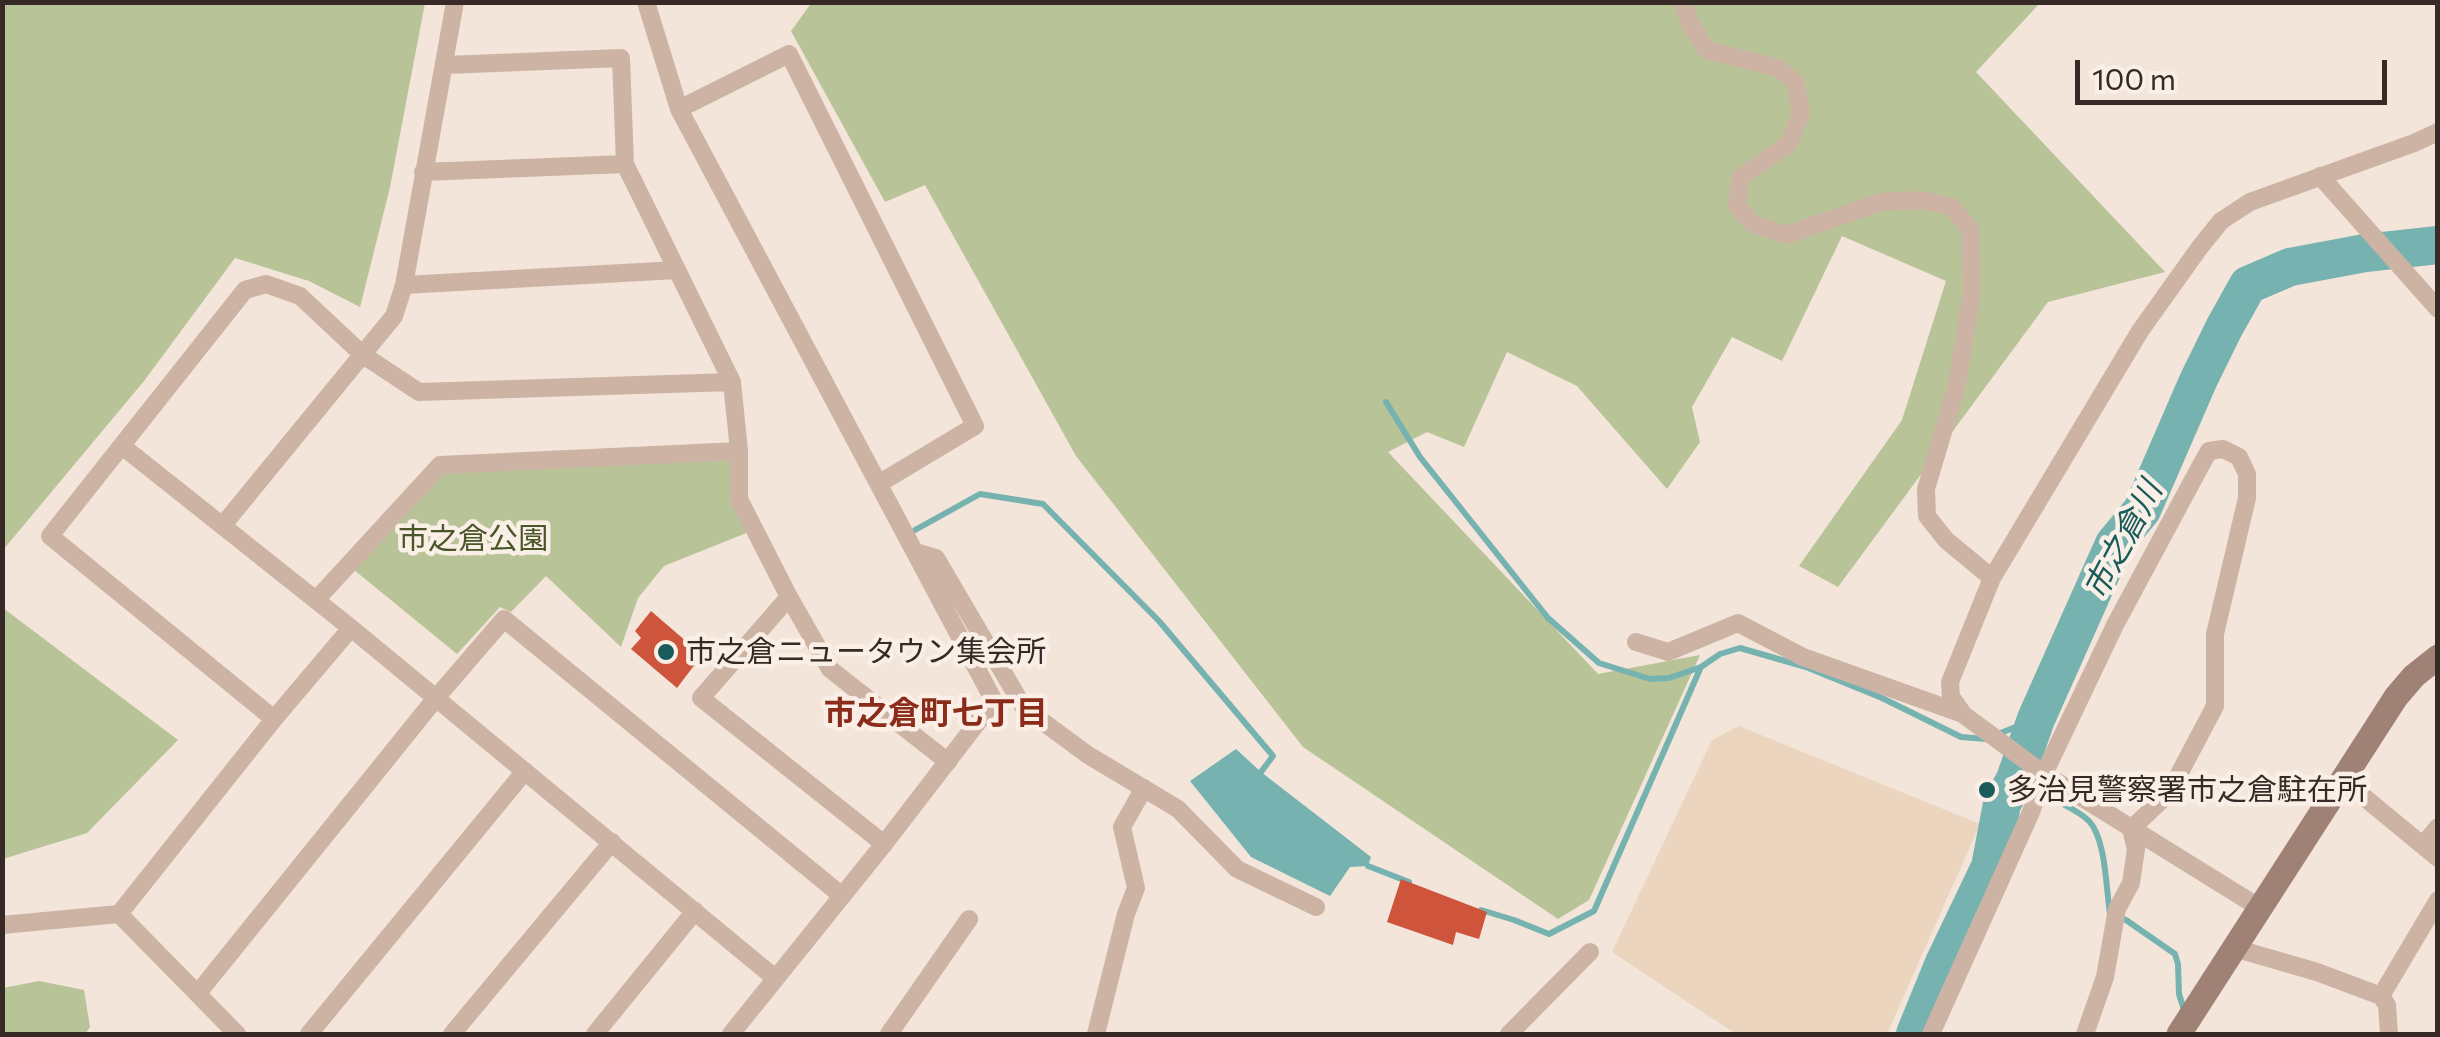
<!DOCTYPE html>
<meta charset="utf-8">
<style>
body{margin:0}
#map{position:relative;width:2440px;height:1037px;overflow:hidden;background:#f3e5d9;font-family:Commissioner,sans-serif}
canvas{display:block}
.frame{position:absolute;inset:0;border:5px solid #372a26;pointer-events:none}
.scale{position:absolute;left:2075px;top:60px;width:312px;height:45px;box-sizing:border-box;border:5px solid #372a26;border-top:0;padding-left:12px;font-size:30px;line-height:35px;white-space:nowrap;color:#372a26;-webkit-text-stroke:8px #faefe6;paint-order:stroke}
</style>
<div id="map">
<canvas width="2440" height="1037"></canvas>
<div class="frame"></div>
<div class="scale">100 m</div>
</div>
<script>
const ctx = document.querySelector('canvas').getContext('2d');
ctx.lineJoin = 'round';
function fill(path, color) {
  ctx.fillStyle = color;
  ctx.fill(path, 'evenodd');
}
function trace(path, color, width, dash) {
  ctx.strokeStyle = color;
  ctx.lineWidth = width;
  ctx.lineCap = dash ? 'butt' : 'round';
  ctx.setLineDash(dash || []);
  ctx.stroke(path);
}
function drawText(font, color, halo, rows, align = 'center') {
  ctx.font = font + ' Commissioner,"Noto Sans JP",sans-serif';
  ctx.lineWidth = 9;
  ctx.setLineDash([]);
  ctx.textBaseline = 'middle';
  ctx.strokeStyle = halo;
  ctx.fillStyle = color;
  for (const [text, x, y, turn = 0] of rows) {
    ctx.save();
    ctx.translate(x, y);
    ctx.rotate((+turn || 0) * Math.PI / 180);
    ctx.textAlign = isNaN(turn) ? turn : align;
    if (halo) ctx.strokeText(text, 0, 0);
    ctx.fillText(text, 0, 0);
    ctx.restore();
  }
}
const green = new Path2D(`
 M3,2l422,1 -35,184 -30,120 -51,-26 -74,-23 -91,123 -141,169z
 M812,2l1228,1 -64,69 189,200 -117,30 -210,285 -39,-21 103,-146 44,-139 -104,-45 -60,125 -50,-24 -40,70 8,35 -33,47 -90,-103 -70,-34 -43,95 -37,-15 -39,20 210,222 102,-19 -111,245 -31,19 -255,-172 -227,-291 -151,-271 -40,17 -94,-171z
 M739,451v48l15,31 -90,36 -26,32 -17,49 -75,-71 -35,36 -11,-5 -43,47 -109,-89 92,-100z
 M3,608l175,132 -91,93 -84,26z
 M39,981l45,9 6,37 -5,7h-82v-46z`);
const plaza = new Path2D(`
 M1739,726l241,98 -93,210h-151l-124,-82 100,-212z`);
const water = new Path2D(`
 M1236,749l25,23 110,85 -3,9 -18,1 -20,29 -79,-39 -61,-76z`);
const stream = new Path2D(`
 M1386,402l34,55 128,161 51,45 51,16 19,-1 32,-11 19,-13 20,-6 66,19 76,31 79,39 25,2
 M915,530l65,-36 63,10 116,117 114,135 -12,16
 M1998,734l38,-15
 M2015,779l7,3
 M2055,800c11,6 25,12 34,21 17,18 17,68 21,93l16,6 49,34 3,10 1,30 5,16
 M1368,866l41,16
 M1481,910l33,10 35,14 45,-23 106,-242`);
const river = new Path2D(`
 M1915,1034l29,-71 46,-96 12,-63 13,-25 21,-60 78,-175 28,-34 56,-129 26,-53 24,-43 42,-18 75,-14 73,-8`);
const building = new Path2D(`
 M651,611l51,44 -25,33 -46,-39 10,-11 -6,-7z
 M1401,879l86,33 -8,27 -23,-7 -3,13 -66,-23z`);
const street = new Path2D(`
 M646,2l33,107 315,592 -110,143 -153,190
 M1683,2l7,22 16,26 72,18 18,15 5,31 -13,30 -48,34 -3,28 16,18 34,11 93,-33 43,-2 29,7 18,22 2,62 -15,94 -31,104 1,27 19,24 46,38
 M446,65l175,-7 4,106 107,218 7,69v48l50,98 41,72 118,93
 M679,109l110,-55 186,372 -95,57
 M423,172l202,-8
 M2320,176l118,133
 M404,285l273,-15
 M122,446l229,182 424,350
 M223,525l171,-209 10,-31 51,-283
 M916,552l20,6 88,150 64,47 90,54 59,60 79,38
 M789,597l-88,101 183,146
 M316,600l124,-135 299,-14
 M1636,642l32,10 70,-29 65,34 160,57
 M274,719l-224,-183 195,-246 21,-6 34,12 63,59 56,37 313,-10
 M2342,779l96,79
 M2423,845l15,-18
 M2260,908l-216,-134 -80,-59 -13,-18 -1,-15 42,-104 148,-247 60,-84 21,-26 29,-19 164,-59 24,-11
 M2,925l117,-11
 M2234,948l83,24 64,24 6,9 2,29
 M198,993l238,-295 68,-79 337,276
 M2381,996l57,-96
 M237,1034l-118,-120 155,-195 77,-91
 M309,1034l216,-263
 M452,1034l160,-192
 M595,1034l100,-123
 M889,1034l80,-115
 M1096,1034l30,-120 10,-26 -14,-61 22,-39
 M1509,1034l81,-82
 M1931,1034l100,-222 13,-38 71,-149 86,-160 8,-14 14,-2 16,8 8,17v24l-32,136v72l-46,87 -38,36 5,20 -5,34 -14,26 -12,68 -20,57`);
const secondary = new Path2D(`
 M2179,1034l217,-337 18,-21 24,-19`);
const markers = [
 [666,652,10,"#195b5a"],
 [1987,790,10,"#195b5a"]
];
const parkNames = [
 ["市之倉公園",473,539]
];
const poiNames = [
 ["市之倉ニュータウン集会所",686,652],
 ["多治見警察署市之倉駐在所",2007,790]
];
const waterNames = [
 ["市之倉川",2123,540,-62]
];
const neighbourhoodNames = [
 ["市之倉町七丁目",936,713]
];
fill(green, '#b8c398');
fill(plaza, '#ecd5bf');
fill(water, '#76b2b0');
trace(stream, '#76b2b0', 6);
trace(river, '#76b2b0', 38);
fill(building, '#ce543c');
trace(street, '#ccb3a4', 18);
trace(secondary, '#a08175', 25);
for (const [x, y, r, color] of markers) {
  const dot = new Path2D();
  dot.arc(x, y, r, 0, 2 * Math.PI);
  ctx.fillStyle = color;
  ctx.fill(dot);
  trace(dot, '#faefe6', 4);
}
drawText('30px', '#495728', '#faefe6', parkNames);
drawText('30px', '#372a26', '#faefe6', poiNames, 'left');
drawText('italic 32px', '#195b5a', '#faefe6', waterNames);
drawText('bold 32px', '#8b2c1a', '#faefe6', neighbourhoodNames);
</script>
